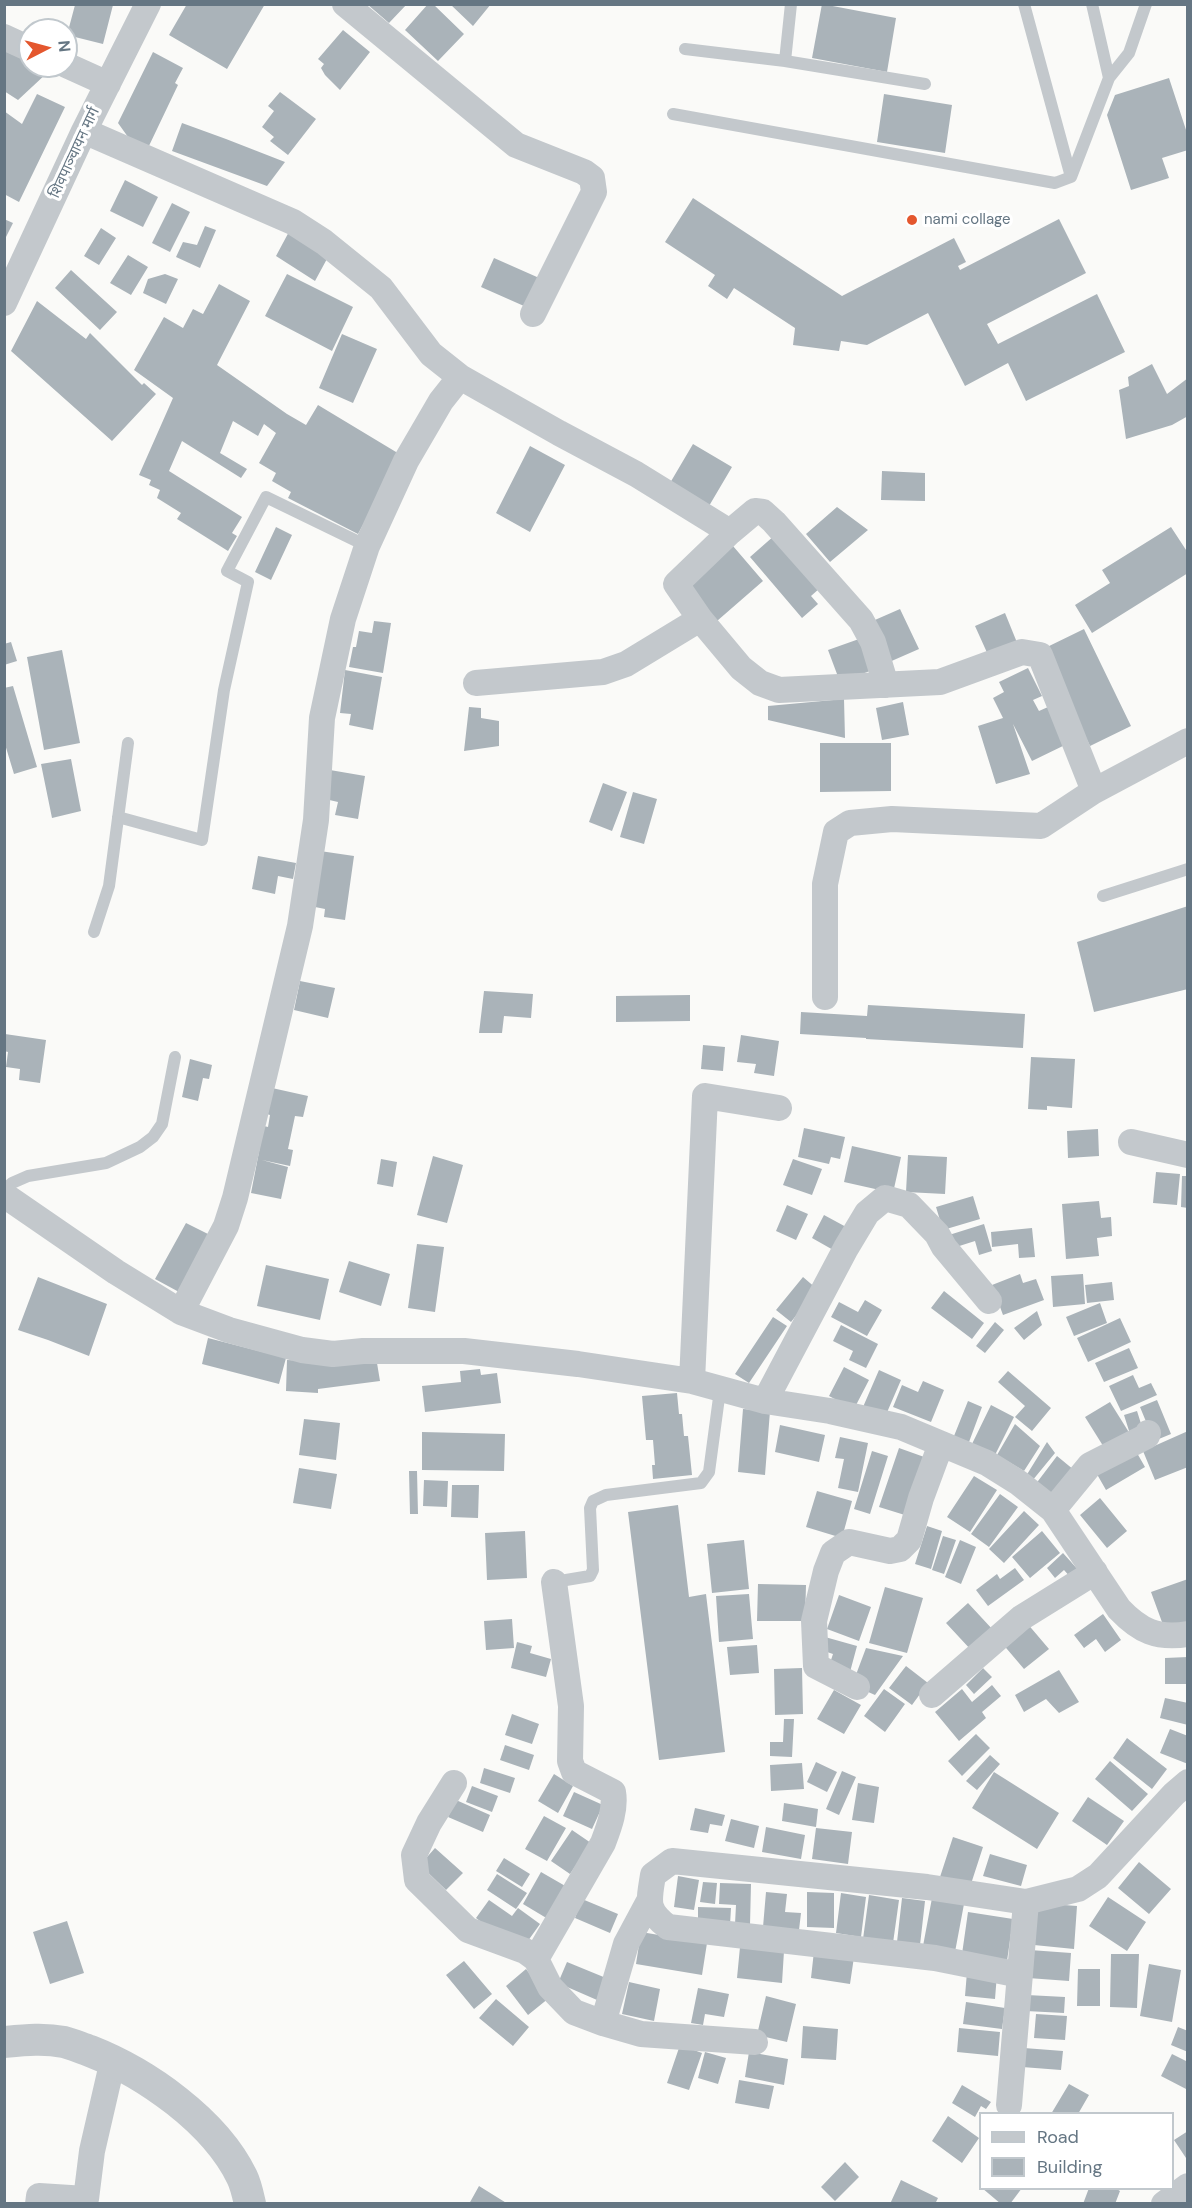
<!DOCTYPE html>
<meta charset="utf-8">
<style>
body{margin:0}
#map{position:relative;width:1192px;height:2208px;overflow:hidden;background:#fafaf8;font-family:"DM Sans",sans-serif}
canvas{display:block}
.frame{position:absolute;inset:0;border:6px solid #657683;pointer-events:none}
.legend{position:absolute;left:979px;top:2112px;width:195px;height:78px;box-sizing:border-box;background:#fff;border:2px solid #c1c8cd;margin:0;padding:8px 10px;list-style:none;font-size:18px;color:#657683}
.legend li{display:flex;align-items:center;gap:12px;height:30px}
.legend b{width:30px;border:2px solid #c1c8cd}
.north{position:absolute;left:18px;top:18px;width:60px;height:60px;box-sizing:border-box;background:#fff;border:2px solid #c1c8cd;border-radius:50%;rotate:84deg;font-size:16px;font-weight:700;line-height:24px;text-align:center;color:#657683}
.north::after{content:'';display:block;margin:auto;width:21px;height:27px;background:#e4572e;clip-path:polygon(50% 0,100% 100%,50% 72%,0 100%)}
</style>
<div id="map">
<canvas width="1192" height="2208"></canvas>
<div class="frame"></div>
<ul class="legend">
<li><b style="height:8px;background:#c3c8cc"></b>Road</li>
<li><b style="height:16px;background:#aab3b9"></b>Building</li>
</ul>
<div class="north">N</div>
</div>
<script>
const ctx = document.querySelector('canvas').getContext('2d');
ctx.lineJoin = 'round';
function fill(path, color) {
  ctx.fillStyle = color;
  ctx.fill(path, 'evenodd');
}
function trace(path, color, width, dash) {
  ctx.strokeStyle = color;
  ctx.lineWidth = width;
  ctx.lineCap = dash ? 'butt' : 'round';
  ctx.setLineDash(dash || []);
  ctx.stroke(path);
}
function drawText(font, color, halo, rows, align = 'center') {
  ctx.font = font + ' "DM Sans","Noto Sans Devanagari",sans-serif';
  ctx.lineWidth = 6;
  ctx.setLineDash([]);
  ctx.textBaseline = 'middle';
  ctx.strokeStyle = halo;
  ctx.fillStyle = color;
  for (const [text, x, y, turn = 0] of rows) {
    ctx.save();
    ctx.translate(x, y);
    ctx.rotate((+turn || 0) * Math.PI / 180);
    ctx.textAlign = isNaN(turn) ? turn : align;
    if (halo) ctx.strokeText(text, 0, 0);
    ctx.fillText(text, 0, 0);
    ctx.restore();
  }
}
const building = new Path2D(`
 M187,4h78l-38,65 -58,-34z
 M367,4h40l-18,19z
 M428,4h5l31,30 -26,27 -33,-31z
 M450,4h41l-18,22z
 M822,4l74,14 -9,54 -75,-14z
 M75,5h38l-10,39 -36,-9z
 M343,30l27,22 -30,38 -15,-15 -4,-7 3,-4 -6,-5z
 M4,48l26,15v3h4l13,7 -29,27 -14,-9z
 M153,52l30,16 -8,15 3,2 -31,65 -14,-6 -15,-21z
 M1169,78l19,58v14l-26,8 7,20 -38,12 -24,-75 8,-20z
 M280,92l36,27 -28,36 -18,-14 4,-4 -12,-10 12,-16 -6,-5z
 M37,94l28,13 -46,95 -15,-8v-83l18,13z
 M884,94l68,11 -7,48 -68,-11z
 M182,123l44,16 59,23 -18,24 -95,-35z
 M125,180l33,17 -15,30 -33,-16z
 M693,198l149,98 112,-58 12,24 -8,4 2,4 99,-51 27,54 -99,51 11,20 99,-50 28,58 -99,49 -18,-38 -43,23 -37,-73 -61,32 -26,-4 -2,10 -46,-6 2,-17 -61,-40 -7,11 -19,-13 7,-11 -50,-33z
 M172,203l18,9 -20,40 -18,-9z
 M4,219l9,4 -9,18z
 M205,226l11,4 -16,38 -24,-11 7,-15 14,3z
 M101,228l15,10 -17,27 -15,-9z
 M291,228l37,29 -13,24 -39,-25z
 M128,255l20,12 -17,28 -21,-12z
 M494,258l52,23 -13,29 -52,-23z
 M71,270l46,42 -17,18 -45,-42z
 M165,274l13,5 -12,25 -23,-11 5,-14z
 M287,274l66,33 -21,44 -67,-35z
 M219,284l31,17 -33,64 70,49 19,11 12,-20 83,50 -43,79 -70,-36 3,-6 -19,-11 4,-8 -17,-10 17,-30 -12,-9 -6,12 -25,-15 -13,32 27,16 -6,9 -59,-37 -13,30 73,46 -10,16 5,3 -9,15 -51,-32 4,-6 -24,-15 3,-8 -11,-5 2,-5 -12,-5 34,-77 -39,-28 30,-53 19,11 10,-19 10,5z
 M37,301l49,38 4,-6 52,52 2,-2 12,11 -44,47 -101,-90z
 M342,334l35,15 -24,54 -34,-15z
 M1152,364l15,30 21,-16v38l-16,9 -46,14 -7,-49 10,-4 -1,-9z
 M693,444l39,23 -23,39 -39,-23z
 M530,446l35,19 -35,67 -34,-19z
 M882,471l43,2v28l-44,-1z
 M837,507l31,23 -38,32 -24,-28z
 M276,527l16,8 -21,45 -16,-8z
 M1171,527l17,26v20l-96,60 -17,-28 35,-22 -8,-13z
 M775,535l45,53 -9,8 7,8 -16,14 -52,-61z
 M733,546l30,35 -46,40 -28,-35z
 M900,609l19,40 -32,14 -19,-40z
 M1005,613l13,32 -29,12 -14,-31z
 M374,621l17,2 -8,50 -34,-6 4,-20h3l3,-16 13,2z
 M1084,629l47,97 -41,20 -47,-97z
 M859,639l11,32 -30,11 -12,-32z
 M11,642l6,19 -13,4v-21z
 M62,650l18,93 -36,7 -17,-93z
 M1028,668l14,28 -9,4 6,11 9,-4 19,37 -35,17 -19,-37 17,50 -34,10 -18,-58 25,-8 -10,-20 11,-6 -5,-10z
 M345,670l37,7 -9,53 -24,-5 2,-11 -11,-1z
 M13,686l24,81 -23,7 -10,-33v-53z
 M844,699l1,39 -77,-18v-14z
 M903,702l6,33 -27,5 -6,-32z
 M469,707l12,1v10l18,3v25l-35,5z
 M820,743h71v48l-71,1z
 M71,759l10,52 -29,7 -11,-54z
 M330,770l35,6 -7,43 -23,-4 3,-13 -13,-3z
 M603,783l24,9 -15,39 -23,-9z
 M633,792l24,7 -13,45 -24,-7z
 M320,851l34,5 -9,64 -21,-3 1,-8 -10,-2z
 M258,856l38,7 -3,16 -15,-3 -3,18 -23,-5z
 M1188,906v83l-94,23 -17,-70z
 M300,981l35,7 -7,30 -34,-8z
 M484,991l49,3 -2,24 -27,-2 -2,17h-23z
 M690,995v26l-74,1v-26z
 M868,1005l157,9 -2,34 -157,-9v-1l-66,-4 1,-22 66,4z
 M5,1034l41,6 -6,43 -21,-3 1,-11 -14,-2 2,-15 -4,-1z
 M741,1035l38,6 -5,35 -20,-3 2,-9 -19,-2z
 M703,1045l22,2 -2,24 -22,-2z
 M1031,1057l44,2 -3,49 -25,-2v4l-19,-1z
 M190,1059l22,6 -3,14 -6,-1 -5,23 -16,-4z
 M272,1088l36,8 -5,21 -8,-1 -7,33 5,1 -3,16 -28,-6 26,7 -7,32 -30,-6 13,-67 4,1 2,-12 -3,-1z
 M804,1128l41,9 -5,22 -9,-2 -2,7 -31,-7z
 M1098,1129l1,27 -31,2 -1,-27z
 M852,1146l49,11 -8,36 -49,-11z
 M908,1155l39,2 -2,37 -39,-2z
 M433,1156l30,9 -16,58 -30,-8z
 M381,1159l16,3 -4,25 -16,-3z
 M793,1159l29,10 -10,26 -29,-10z
 M1156,1172l24,2 -3,31 -24,-2z
 M1182,1176h6v32l-7,-1z
 M973,1196l7,23 -37,11 -7,-23z
 M1099,1201l2,17 10,-1 1,19 -15,2 2,18 -33,3 -4,-55z
 M787,1205l21,9 -12,26 -20,-9z
 M824,1215l24,13 -13,23 -23,-13z
 M186,1223l24,12 -31,57 -24,-13z
 M984,1224l8,27 -13,4 -4,-14 -22,7 -4,-13z
 M1032,1228l3,29 -16,1 -1,-14 -26,3 -1,-15z
 M417,1244l27,3 -9,65 -27,-4z
 M349,1261l41,13 -9,32 -42,-14z
 M266,1265l63,14 -9,41 -63,-14z
 M1020,1274l3,9 13,-4 8,21 -41,15 -11,-30z
 M1083,1274l2,30 -32,3 -2,-31z
 M38,1277l69,27 -18,52 -41,-16 -30,-10z
 M803,1277l14,12 -26,33 -15,-12z
 M1112,1282l2,18 -27,3 -2,-18z
 M944,1291l40,32 -12,16 -41,-31z
 M865,1300l17,10 -15,26 -36,-19 8,-15 19,10z
 M1100,1303l7,20 -33,13 -8,-19z
 M1037,1311l5,14 -18,15 -10,-12z
 M773,1317l14,9 -38,57 -14,-9z
 M1120,1318l11,24 -43,20 -11,-24z
 M995,1322l9,8 -19,23 -9,-7z
 M841,1325l37,19 -12,24 -17,-8 4,-9 -20,-10z
 M208,1338l78,20 -7,26 -77,-20z
 M1129,1348l9,20 -34,14 -9,-19z
 M376,1357l4,24 -62,8v4l-32,-2 1,-31 30,1v4z
 M844,1367l25,13 -15,29 -25,-13z
 M480,1369l1,6 16,-2 4,30 -76,9 -3,-26 39,-4 -1,-11z
 M879,1370l22,10 -16,37 -22,-10z
 M1008,1371l43,37 -19,23 -17,-14 10,-11 -27,-24z
 M1133,1375l6,13 12,-5 6,12 -36,16 -12,-25z
 M923,1381l21,9 -13,32 -38,-15 9,-22 16,7z
 M677,1393l2,21h3l2,22h4l4,39 -39,4 -1,-14h3l-2,-25h-7l-4,-44z
 M1157,1400l14,34 -17,7 -14,-34z
 M968,1401l14,6 -13,35 -15,-6z
 M1110,1402l20,32 -25,15 -20,-32z
 M991,1405l23,12 -19,38 -23,-11z
 M743,1409l27,2 -5,64 -27,-3z
 M1137,1411l6,19 -13,4 -6,-19z
 M304,1419l36,4 -4,37 -37,-5z
 M1015,1424l25,22 -16,25 -27,-16z
 M780,1425l45,10 -6,27 -44,-10z
 M1188,1431v36l-33,13 -12,-29z
 M422,1432l83,2 -1,37 -82,-1z
 M840,1437l28,6 -10,49 -20,-4 6,-29 -9,-1z
 M1047,1442l8,11 -23,28 -6,-5z
 M1133,1446l12,21 -39,23 -12,-21z
 M899,1448l28,10 -19,58 -29,-9z
 M872,1451l16,5 -18,58 -16,-5z
 M1057,1456l17,14 -22,28 -17,-13z
 M299,1468l38,6 -6,35 -38,-6z
 M409,1471h8l1,43h-8z
 M974,1476l23,14 -27,42 -23,-15z
 M424,1480l24,1 -1,26 -24,-1z
 M452,1485h27l-1,33 -27,-1z
 M817,1491l35,10 -10,37 -36,-11z
 M1000,1494l18,13 -29,40 -18,-13z
 M1100,1498l27,33 -20,17 -27,-33z
 M678,1505l11,92 17,-3 19,158 -66,8 -31,-248z
 M1024,1511l15,14 -35,38 -15,-14z
 M927,1526l15,5 -11,38 -16,-5z
 M525,1531l2,47 -40,2 -2,-47z
 M1042,1531l18,22 -30,25 -18,-21z
 M943,1536l13,4 -12,34 -12,-4z
 M744,1540l5,49 -37,4 -5,-49z
 M960,1540l16,7 -15,37 -16,-7z
 M1063,1553l17,19 -8,7 -8,-9 -9,8 -8,-10z
 M1015,1568l9,12 -36,26 -12,-16 21,-16 3,5z
 M1188,1579v46l-22,8 -15,-41z
 M758,1584l48,1 -1,36h-48z
 M885,1587l38,11 -16,55 -38,-10z
 M749,1594l4,45 -34,3 -3,-46z
 M839,1595l32,12 -12,34 -32,-12z
 M968,1603l26,28 -22,20 -26,-28z
 M1103,1614l18,26 -16,12 -9,-13 -12,9 -10,-13z
 M512,1619l2,29 -28,2 -2,-29z
 M1026,1622l23,27 -25,20 -23,-27z
 M825,1637l32,9 -7,26 -21,-6 4,-12 -12,-4z
 M517,1642l15,4 -2,7 21,6 -5,18 -35,-9z
 M757,1645l2,28 -29,2 -3,-28z
 M866,1648l37,8 -28,39 -9,-4 -12,-11z
 M1188,1657v27h-23v-26z
 M906,1666l22,17 -16,22 -23,-17z
 M802,1668l1,46 -28,1 -1,-46z
 M983,1668l9,9 -18,17 -8,-9z
 M1059,1670l20,32 -20,11 -13,-14 -22,13 -9,-17z
 M992,1685l9,11 -19,16 4,6 -27,23 -24,-29 27,-23 10,13z
 M884,1689l21,15 -20,28 -21,-16z
 M834,1690l27,15 -17,29 -27,-15z
 M1165,1698l23,5v22l-28,-7z
 M512,1714l27,10 -7,20 -27,-9z
 M784,1719h10l-2,38 -22,-1v-14h13z
 M1170,1729l18,7v28l-28,-11z
 M976,1734l14,14 -28,28 -14,-15z
 M1127,1738l40,31 -15,20 -39,-31z
 M505,1745l29,10 -5,15 -29,-10z
 M990,1755l10,9 -23,26 -11,-9z
 M1110,1761l38,33 -16,17 -37,-32z
 M816,1762l21,10 -10,20 -20,-10z
 M802,1763l2,26 -33,2 -1,-26z
 M484,1768l31,10 -5,15 -30,-10z
 M842,1771l14,6 -17,38 -13,-6z
 M994,1772l65,41 -22,36 -65,-41z
 M554,1774l19,12 -15,27 -20,-12z
 M858,1783l21,4 -5,36 -22,-3z
 M472,1786l26,10 -6,16 -26,-10z
 M574,1792l29,13 -11,24 -29,-13z
 M1088,1797l36,24 -17,24 -35,-24z
 M456,1800l34,15 -7,17 -35,-15z
 M784,1803l34,6 -2,18 -34,-6z
 M695,1808l30,7 -3,11 -12,-2 -2,9 -18,-3z
 M544,1816l22,12 -19,33 -22,-12z
 M731,1819l28,7 -5,22 -29,-7z
 M766,1827l39,8 -4,24 -39,-7z
 M816,1828l36,4 -4,32 -36,-5z
 M572,1830l19,13 -21,31 -19,-13z
 M953,1837l30,10 -13,40 -30,-10z
 M435,1848l28,25 -17,17 -26,-25z
 M990,1854l37,11 -6,21 -38,-10z
 M504,1858l26,16 -8,13 -26,-16z
 M1139,1862l32,27 -22,25 -31,-26z
 M541,1872l26,15 -19,32 -25,-15z
 M497,1874l30,19 -11,16 -29,-19z
 M678,1876l21,4 -5,30 -20,-3z
 M703,1882l14,1 -2,21 -15,-2z
 M720,1883l31,1 -1,41 -15,-1 1,-19 -17,-1z
 M766,1892l21,2 -2,18 16,1 -2,17 -36,-3z
 M807,1892l27,1v35l-27,-1z
 M841,1893l25,4 -5,40 -25,-4z
 M869,1895l30,5 -6,43 -30,-4z
 M1108,1897l38,25 -19,29 -38,-25z
 M902,1898l23,3 -5,44 -23,-3z
 M932,1898l32,6 -9,48 -32,-6z
 M582,1899l36,15 -8,19 -35,-15z
 M489,1900l23,16 6,-8 22,16 -15,21 -15,-1 -34,-26z
 M1038,1903l39,3 -3,43 -40,-4z
 M698,1907l33,1 -1,17 -32,-1z
 M968,1912l45,7 -7,49 -45,-7z
 M67,1921l17,52 -34,11 -17,-52z
 M641,1932l66,11 -5,32 -66,-11z
 M740,1947l44,4 -2,32 -45,-5z
 M1030,1950l41,3 -2,28 -41,-3z
 M814,1951l40,6 -4,27 -39,-6z
 M1111,1954h28l-2,54 -27,-1z
 M464,1961l28,33 -18,15 -28,-34z
 M567,1962l39,16 -9,22 -39,-17z
 M1149,1964l32,6 -9,52 -32,-6z
 M526,1969l23,29 -21,17 -22,-29z
 M1078,1969h22v37h-23z
 M967,1972l30,2 -2,25 -30,-3z
 M629,1982l31,7 -6,32 -32,-7z
 M698,1988l31,6 -5,23 -19,-3 -2,11 -12,-2z
 M1027,1995l38,2 -1,16 -38,-2z
 M766,1996l30,8 -9,38 -30,-7z
 M496,1999l33,28 -16,19 -34,-28z
 M966,2002l39,6 -3,21 -39,-5z
 M1036,2014l31,2 -2,24 -31,-2z
 M803,2026l35,3 -2,31 -35,-2z
 M1178,2027l10,4v21l-17,-7z
 M959,2028l41,4 -2,24 -41,-4z
 M680,2045l22,8 -13,37 -22,-7z
 M1024,2048l39,3 -2,19 -39,-3z
 M705,2052l21,6 -8,26 -20,-6z
 M749,2052l39,7 -4,26 -39,-8z
 M1172,2054l16,8v28l-27,-14z
 M739,2080l35,6 -5,23 -34,-6z
 M1069,2084l20,11 -11,19h-27z
 M962,2085l29,17 -5,7 -5,-3 -6,11 -23,-14z
 M948,2116l31,22 -17,25 -30,-22z
 M1188,2131v30l-14,-21z
 M845,2162l14,15 -24,24 -14,-14z
 M901,2180l37,18 -3,6h-45z
 M479,2186l29,18h-39z
 M982,2188h40l-12,16h-9z
 M1089,2188h26l5,3 -5,13h-32z`);
const service = new Path2D(`
 M1024,4l47,173
 M1092,4l17,74
 M685,49l100,12 140,23
 M785,61l6,-57
 M673,114l382,69 16,-6 38,-99 20,-25 17,-49
 M118,817l84,23 22,-150 24,-108 -21,-11 39,-74 101,49
 M1103,896l85,-27
 M94,932l15,-46 19,-143
 M4,1190l8,-7 16,-7 78,-13 34,-16 13,-10 9,-13 13,-67
 M554,1582l36,-6 3,-6 -3,-62 3,-7 13,-6 95,-12 8,-11 11,-82`);
const minor = new Path2D(`
 M345,4l171,141 68,27 8,6 2,14 -61,122
 M4,37l26,12
 M66,65l42,19
 M84,131l209,91 31,20 57,46 50,66 29,23 99,56 77,41 94,58
 M4,303l80,-172 64,-127
 M476,683l127,-11 23,-8 74,-45
 M886,685l-13,-43 -12,-22 -87,-98 -11,-10 -8,-1 -25,21 -54,52 24,35 41,49 19,15 19,7 161,-8 82,-30 18,3 54,136
 M825,997v-113l11,-52 14,-9 42,-4 149,7 53,-35 94,-50
 M1131,1142l57,13
 M4,1195l112,77 65,40 48,18 73,20 31,4 30,-3h101l114,13 114,17 73,20 65,10 71,16 86,36 32,20 34,27 66,99c21,22 38,30 69,25
 M181,1312l45,-86 9,-28 65,-272 16,-106 6,-102 21,-99 24,-73 39,-85 35,-60 19,-24
 M692,1381l13,-285 74,12
 M765,1401l81,-153 21,-35 18,-15 24,7 28,29 7,13 45,54
 M1053,1510l37,-45 57,-29 1,-3
 M857,1687l-41,-21 -2,-45 12,-50 7,-18 16,-11 41,9 10,-2 9,-9 12,-42 20,-54
 M932,1695l89,-77 74,-46
 M454,1783l-25,40 -15,32 3,25 51,50 57,21 11,8 14,28 24,25 29,11
 M648,1903l-22,41 -23,79 38,11 114,8
 M536,1959l67,-116c6,-16 13,-34 10,-51l-39,-20 -4,-11 1,-55 -17,-124
 M1020,1975l-85,-17 -267,-31c-23,-17 -19,-26 -15,-52l19,-14 255,26 99,15 52,-13 20,-13 76,-82 14,-12
 M1009,2105l17,-203
 M38,2204l1,-8 47,3 6,-48 21,-91
 M1164,2204l24,-18`);
const tertiary = new Path2D(`
 M4,2042c21,-2 40,-4 60,0 8,2 17,6 26,9 56,22 125,70 152,126 4,8 6,18 8,27`);
const markers = [
 [912,220,6,"#e4572e"]
];
const streetNames = [
 ["शिवपाञ्चायन मार्ग",75,153,-65]
];
const poiNames = [
 ["nami collage",924,220]
];
fill(building, '#aab3b9');
trace(service, '#c3c8cc', 12);
trace(minor, '#c3c8cc', 26);
trace(tertiary, '#c3c8cc', 32);
for (const [x, y, r, color] of markers) {
  const dot = new Path2D();
  dot.arc(x, y, r, 0, 2 * Math.PI);
  ctx.fillStyle = color;
  ctx.fill(dot);
  trace(dot, '#fff', 2);
}
drawText('15px', '#657683', '#fff', streetNames);
drawText('15px', '#657683', '#fff', poiNames, 'left');
</script>
